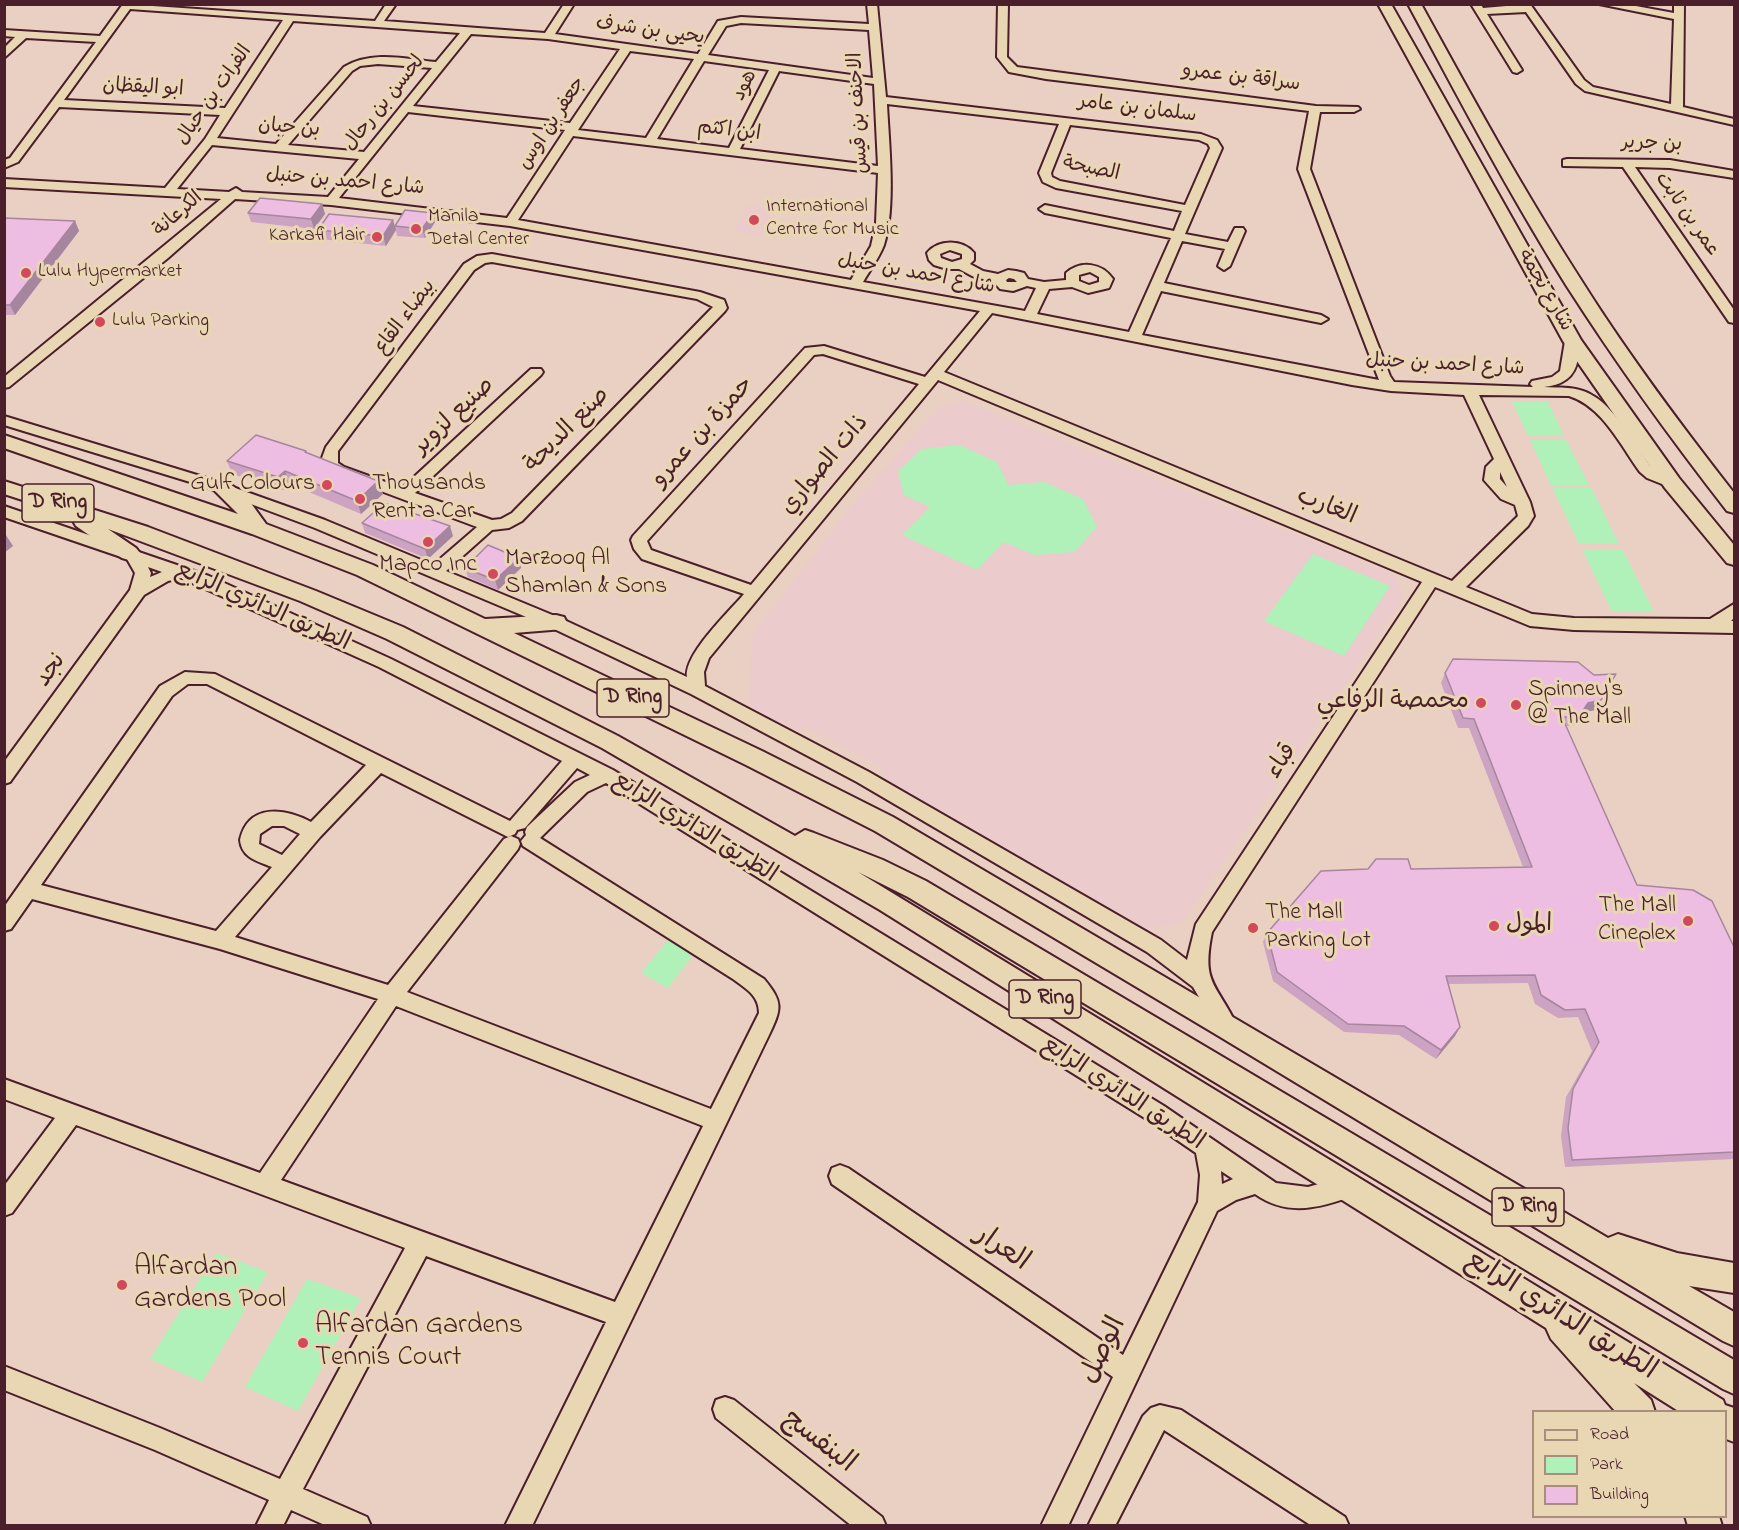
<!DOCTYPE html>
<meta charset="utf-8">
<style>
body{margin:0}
#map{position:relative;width:1739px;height:1530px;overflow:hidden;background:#ead0c2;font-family:"Indie Flower",sans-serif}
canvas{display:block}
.frame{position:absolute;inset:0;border:6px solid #4a1f2b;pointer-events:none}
.legend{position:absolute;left:1532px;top:1410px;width:195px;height:108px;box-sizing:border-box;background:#e9d7b4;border:2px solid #a98d7d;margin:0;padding:8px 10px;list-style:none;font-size:18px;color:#4a1f2b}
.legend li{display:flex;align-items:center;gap:12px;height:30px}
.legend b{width:30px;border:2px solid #a98d7d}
</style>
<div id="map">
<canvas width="1739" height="1530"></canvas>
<div class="frame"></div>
<ul class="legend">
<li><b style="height:8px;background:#e9d7b4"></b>Road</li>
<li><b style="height:16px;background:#b0f1ba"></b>Park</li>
<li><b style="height:16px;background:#edbee1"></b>Building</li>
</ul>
</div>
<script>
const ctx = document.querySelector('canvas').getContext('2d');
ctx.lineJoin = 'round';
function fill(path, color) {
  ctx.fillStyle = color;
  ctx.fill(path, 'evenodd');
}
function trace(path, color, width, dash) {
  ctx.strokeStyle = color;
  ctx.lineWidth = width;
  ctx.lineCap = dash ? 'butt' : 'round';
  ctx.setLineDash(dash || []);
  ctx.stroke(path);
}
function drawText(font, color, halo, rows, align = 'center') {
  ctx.font = font + ' "Indie Flower","Playpen Sans Arabic",sans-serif';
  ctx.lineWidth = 6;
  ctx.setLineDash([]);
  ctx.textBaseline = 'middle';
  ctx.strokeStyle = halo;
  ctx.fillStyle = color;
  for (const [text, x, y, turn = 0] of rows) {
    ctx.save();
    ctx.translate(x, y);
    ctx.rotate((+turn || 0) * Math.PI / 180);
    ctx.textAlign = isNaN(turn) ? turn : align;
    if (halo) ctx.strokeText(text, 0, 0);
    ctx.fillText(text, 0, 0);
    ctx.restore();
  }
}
const built = new Path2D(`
 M747,205l27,4 -11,26 -29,-3z
 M964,401l431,174 9,23 -223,326 -40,4 -253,-145 -8,-17 -74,-39 -8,4 -48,-24 1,-72 105,-134 82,-93z`);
const green = new Path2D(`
 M1512,402h36l16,34h-36z
 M1530,440h36l23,45h-38z
 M959,445l38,17 11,23 36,-3 39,17 14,28 -23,25 -39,3 -31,-13 -27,28 -75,-35 28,-28 -26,-12 -6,-24 24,-22z
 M1552,487h39l28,57h-40z
 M1582,549l41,1 31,62h-42z
 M1313,554l77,32 -46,70 -80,-35z
 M668,940l26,14 -26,34 -27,-15z
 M216,1253l52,19 -66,110 -52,-23z
 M307,1279l54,19 -63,113 -53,-24z`);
const minor = new Path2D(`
 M123,4l252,17 11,-17h10l-12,17 161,12 19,-29h10l-19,30 143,20 20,-33 23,-4 128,7 -2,-20h10l9,93 315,37 16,6 5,8 -37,86 43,8 7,-14h8l2,3 -15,35 -6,4 -6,-4 7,-17 -43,-8 -18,42 157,32 7,4 -7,4 -160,-32 -19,44 237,45 -81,-211 11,-58 -263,-32 -37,-7 -12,-15 1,-53h10l-1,53 10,10 299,39 42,1 2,2 -6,3h-34l-10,57 80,207 4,6 139,5 -3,-3 2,-3 20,-4 8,-6 5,-30 7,-4 5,1c2,6 1,13 1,20 -3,20 -16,27 -34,29 15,1 32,-1 46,7 23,11 45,50 60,72 9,7 23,9 30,17l-8,5 -25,-10 -7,-6c-19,-26 -38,-66 -71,-76l-90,-1 51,107 4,14 -6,10 -62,61 66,27 42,4 136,1 24,-15v14l-3,3h3v12l-160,-3 -44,-4 -95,-39 -223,345c-11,53 5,51 25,94l-3,7 -7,2 -7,-2 -27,-46 -46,-35 -290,-170 -166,-88 -141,-67 -235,-99 -115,-43 -196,-60v-9l206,63 115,41 108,45 44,-38 -139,-52 -11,-6 -5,-11 4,-11 138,-183 13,-8 15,-2 208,38 24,8 3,8 -2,3 -203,210 -13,7 -17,2 -46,41 116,48 125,58c-3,-23 42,-65 57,-83l-102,-35 -8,-10 -3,-9 2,-4 172,-188 19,-2 101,31 55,-66 -470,-85 -179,-21 -96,-6 -67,59 -159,129 -5,1v-11l217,-178 -217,-12v-8l161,9 40,-49 15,-24 -161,-8 -41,55 -14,6v-8l6,-2 86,-116 -70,-4 -22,20v-10l11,-11 -11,-1v-6l96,6zM130,9l153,11 -58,88 -161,-8zM293,21l167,12 -24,29c-29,-3 -65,-12 -92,5l-68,77 -59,-6zM741,23l128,7 4,48 -165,-23 18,-29zM471,34l77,5 72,10 -50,74 -157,-17zM630,51l64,8 -48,79 -68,-8zM704,61l65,9 -40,78 -72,-9zM378,64l54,4 -68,84 -76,-7 64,-74 8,-5zM779,71l95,13 4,82 -138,-17zM887,104l172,20 -20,49 4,9 13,6 126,23 -8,20 -129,-26 -6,4 6,4 126,25 -42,94 -92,-18 12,-25 23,-2 16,6 21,-5 4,-9c-11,-16 -32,-19 -47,-6v7l-22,2 -16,-3 -4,-6 -8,-2 -8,-1 -10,4 -15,-3 -13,-7 4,-4v-7c-11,-14 -36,-14 -47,0l2,7 5,5 13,4h12l15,8 19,4 7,8 13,2 14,-5 9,2 -11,23 -162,-29c7,-12 16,-24 21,-37 12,-38 5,-100 3,-141zM408,112l157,18 -58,88 -168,-20zM1070,125l129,15 9,4 2,4 -25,57 -125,-24 -8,-4 -1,-4zM573,136l305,37 -2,50 -5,23 -20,34 -333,-60zM212,145l147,14 -31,38 -86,-5 -6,-4 -7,4 -52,-3zM950,250l12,4v5l-10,3 -11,-4 -1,-4zM492,262l205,37 16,8 -201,206 -11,6 -9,1 -77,-27 126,-118 2,-3 -2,-3h-10l-129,119 -58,-21 -6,-4v-12l136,-181 11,-7zM1090,272l9,5v5l-10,3 -10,-4v-6zM1009,278l5,1 3,3h-10l-1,-2zM992,313l360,72 39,6 73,4 30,64 -8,8 -2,13 17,19 14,6 3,11 -66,65 -508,-209zM823,354l96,30 -168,201 -100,-35 -4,-9 167,-186zM938,380l484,202 -226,342 -9,36 -26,-20 -292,-168 -164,-86 -1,-14 5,-14zM1500,472l7,15 -7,-8z
 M1471,4h10l2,4 47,-4 54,76 9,7 78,17 3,-85 -75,-15h26l49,9v-9h10l-1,103 51,12v6l-149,-34 -9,-7 -50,-72 -39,2 35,56 -5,3 -4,-1z
 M1567,159l103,1 64,11v7l-64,-10 -35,-1 99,143v13l-5,-1 -106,-155 -60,-1v-6z
 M4,506l205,70 182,83 222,111 551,336 112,77 32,4 39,-11 8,3 3,8 -3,8c-34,13 -68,22 -100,-1l-19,6 -19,11 -149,315h-27l72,-149 -281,-193 -3,-8 3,-8 8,-3 8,3 275,187 75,-153 2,-27 -4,-22 -48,-33 -542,-337 -19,9 -47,46 224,141c19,23 18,29 5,56l-237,491h-27l101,-204 -180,-66 -123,233 64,28 4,9h-44l-36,-16 -8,16h-27l13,-26 -114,-50 -151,-60v-24l156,62 120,51 125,-231 -329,-123 -64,88 -8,3v-30l51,-68 -51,-19v-20l256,94 118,-174 -158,-50 -188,-50 -21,30 -7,2v-24l156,-221 25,-14 30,2 295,147 52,-60 -183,-94 -198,-89 -13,3 -24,14 -134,187 -6,2v-22l126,-172 5,-17 -8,-14 -123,-42zM148,567l14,5 -12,5 1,-4zM188,684h19l159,81 -55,57c-26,-14 -63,-19 -71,18 2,18 17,21 32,27l-56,64 -175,-46 131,-189zM577,768l13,7 -15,7 -48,45 -2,5 1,3 -5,6 2,5 210,133c13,10 26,16 26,34l-48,96 -304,-117 111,-143 2,-5 -2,-5 -7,-3 -7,3 -116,146 -153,-48 85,-100 61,-64 127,64 7,-3 2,-4 8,-2zM272,826h12l16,8 -18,21 -23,-11 1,-10zM396,1006l307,120 -88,176 -334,-122zM1221,1171l12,8 -11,5z
 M725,1397l9,3 148,117 4,9h-34l-136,-108 -3,-9 3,-9z
 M1160,1405l21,5 164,107 4,9h-37l-148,-96 -49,96h-27l55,-110 8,-8z`);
const major = new Path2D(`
 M1378,4h13l190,336 98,138 55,67v20l-7,-2 -62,-75 -102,-147z
 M1408,4h13c52,95 104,189 162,279 46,73 98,142 151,210v20l-7,-2c-57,-73 -111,-148 -161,-226 -57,-91 -107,-186 -158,-281z
 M4,435l234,79 -25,-25 3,-5 7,-2 7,2 15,11 21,29 107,41 112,54 71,-4 8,2 3,6 -3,6 -50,4 248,118 131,66 715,421 10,-4 59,19 57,10v30l-45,-7 45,26v34l-11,-5 -506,-306 -342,-204 -129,-66 -389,-190 -105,-41 -248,-86z
 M4,481l144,46 168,64 87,36 215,109 177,100 10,-6 9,3 69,27 43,21 808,479v34l-11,-5 -815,-492 -50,-25 865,528 2,5 9,3v34l-8,-3v-27h-46l-46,-29 17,17 4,12h-39l-65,-73 -5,-11 -666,-418 -278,-162 -215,-109 -87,-38 -192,-72 28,19 4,5 -4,5 -7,2 -7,-2 -46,-32 -3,-5 2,-4 -71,-23z
 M1685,1516h34l3,10h-34z`);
const wall = new Path2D(`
 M322,204l3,10 -11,15 -63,-7 -3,-9z
 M4,218l71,3 4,10 -64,84h-11z
 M435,222l-10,16 -28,-2 -1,-6 -10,16 -65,-7 -3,-9 77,-4z
 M307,453l71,28 5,13 -22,20 -71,-30 -7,6 -51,-16 -5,-13z
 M362,523l91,13 -25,23 -63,-26z
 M519,558l2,10 -23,22 -30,-13 -3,-9z
 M1445,673l150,37 -13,3 -9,13h-7l71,159 97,62v212l-169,8 -4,-31 5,-39 26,-46 -14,-34 -20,1 -23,-14 -7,-21 -80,1 7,52 -19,23 -37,-24 -55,-3 -71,-51 -10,-39 4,-9 144,-64 112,-2 -54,-139h-11l-17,-45z`);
const shadedWall = new Path2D(`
 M322,204l3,10 -11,15 -3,-10z
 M433,213l2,9 -10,16 -3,-9z
 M393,220l3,10 -10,16 -3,-10z
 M75,221l4,10 -64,84 -5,-10z
 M285,471l5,13 -7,6 -5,-13z
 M378,481l5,13 -22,20 -4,-13z
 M450,526l3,10 -25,23 -3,-10z
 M4,532l9,14 -9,7z
 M519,558l2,10 -23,22 -3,-10z
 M1601,700l-6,10 -13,3 -9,13 15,-23z
 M1460,1027l-5,9 -19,23 5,-9z`);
const building = new Path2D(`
 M260,198l62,6 -11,15 -63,-6z
 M405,210l28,3 -11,16 -27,-3z
 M329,214l64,6 -10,16 -65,-6z
 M4,218l71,3 -65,84h-6z
 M256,435l50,16 -1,1 73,29 -21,20 -72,-30 -7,6 -51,-16z
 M384,503l66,23 -25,23 -63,-26z
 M488,545l31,13 -24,22 -30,-12z
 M1453,659l125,3 16,13 22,-1 -15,26 -13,3 -9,14h-17l75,168 56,5 19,11 22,46v205l-162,8 -4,-32 5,-39 26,-47 -14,-33 -20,1 -24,-15 -6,-20 -89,1 14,51 -19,23 -37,-24 -56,-2 -71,-52 -10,-39 54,-62 47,-2 8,-10h32l3,10 121,-2 -58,-148 -11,-1 -18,-45z`);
const markers = [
 [754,220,6,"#d1495b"],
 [416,229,6,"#d1495b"],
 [377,237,6,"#d1495b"],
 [26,273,6,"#d1495b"],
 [100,322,6,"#d1495b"],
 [327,485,6,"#d1495b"],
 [360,499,6,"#d1495b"],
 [428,542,6,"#d1495b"],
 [493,574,6,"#d1495b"],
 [1481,703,6,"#d1495b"],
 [1516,705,6,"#d1495b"],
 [1688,921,6,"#d1495b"],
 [1494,926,6,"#d1495b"],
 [1253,928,6,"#d1495b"],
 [122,1285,6,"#d1495b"],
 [303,1343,6,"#d1495b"]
];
const farStreetnames = [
 ["يحيى بن شرف",650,32,8],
 ["سراقة بن عمرو",1241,79,7],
 ["هود",746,86,-63],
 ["ابو اليقظان",143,89,3],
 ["الفرات بن حيال",215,96,-55],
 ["لحسن بن رحال",385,104,-51],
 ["سلمان بن عامر",1137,110,7],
 ["الاحنف بن قيس",860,113,-93],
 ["جعفر بن اوس",553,124,-57],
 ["بن حبان",289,129,5],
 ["ابن اكثم",729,132,7],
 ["بن جرير",1652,145,2],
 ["الصبحة",1091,170,12],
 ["شارع احمد بن حنبل",345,183,5],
 ["الكرعانة",179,215,-41],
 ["عمر بن ثابت",1686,215,55],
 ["شارع احمد بن حنبل",916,275,10],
 ["شارع نجمة",1544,291,60],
 ["بيضاء القاع",406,318,-53],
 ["شارع احمد بن حنبل",1445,366,3]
];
const farPoinames = [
 ["International",766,208],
 ["Centre for Music",766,231],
 ["Manila",428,218],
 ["Detal Center",428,241],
 ["Karkafi Hair",365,237,"right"],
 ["Lulu Hypermarket",38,273],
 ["Lulu Parking",112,322]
];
const shields = [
 [58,503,72],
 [633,698,72],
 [1045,999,72],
 [1528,1207,72]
];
const shieldNames = [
 ["D Ring",58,503],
 ["D Ring",633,698],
 ["D Ring",1045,999],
 ["D Ring",1528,1207]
];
const streetNames = [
 ["صنيع لزوير",455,417,-43],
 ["صنع الديحة",568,431,-45],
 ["حمزة بن عمرو",704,433,-48],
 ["ذات الصواري",826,466,-50],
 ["الغارب",1326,508,22],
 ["الطريق الدائري الرابع",262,608,24],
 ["نجد",52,671,-55],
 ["قباء",1283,762,-57],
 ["الطريق الدائري الرابع",694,829,32],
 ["الطريق الدائري الرابع",1122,1095,33]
];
const poiNames = [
 ["Gulf Colours",315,485,"right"],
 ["Thousands",372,485],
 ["Rent a Car",372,513],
 ["Marzooq Al",505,560],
 ["Shamlan & Sons",505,588],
 ["Mapco Inc",428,566,"center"],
 ["Spinney's",1528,691],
 ["@ The Mall",1528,719],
 ["محمصة الرفاعي",1469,703,"right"],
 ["The Mall",1676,907,"right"],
 ["Cineplex",1676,935,"right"],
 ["The Mall",1265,914],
 ["Parking Lot",1265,942],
 ["المول",1506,926]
];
const nearStreetnames = [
 ["العرار",1001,1250,34],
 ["الطريق الدائري الرابع",1560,1317,32],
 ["الوصل",1105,1351,-64],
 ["البنفسج",818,1443,38]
];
const nearPoinames = [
 ["Alfardan",134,1269],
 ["Gardens Pool",134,1301],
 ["Alfardan Gardens",315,1327],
 ["Tennis Court",315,1359]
];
fill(built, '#ebcbcb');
fill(green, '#b0f1ba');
trace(minor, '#4a1f2b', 4);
trace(major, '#4a1f2b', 4);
fill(minor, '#e9d7b4');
fill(major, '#e9d7b4');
fill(wall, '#cca3c2');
fill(shadedWall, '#a6859e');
fill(building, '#edbee1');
trace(building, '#a6859e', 1.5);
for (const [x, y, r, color] of markers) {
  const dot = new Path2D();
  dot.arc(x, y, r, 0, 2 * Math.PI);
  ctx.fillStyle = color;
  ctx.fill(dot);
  trace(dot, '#e9d7b4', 2);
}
drawText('20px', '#4a1f2b', '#e9d7b4', farStreetnames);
drawText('20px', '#4a1f2b', '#e9d7b4', farPoinames, 'left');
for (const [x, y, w] of shields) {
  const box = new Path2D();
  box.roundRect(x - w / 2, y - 19, w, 38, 4.5);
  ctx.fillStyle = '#e9d7b4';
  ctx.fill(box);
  trace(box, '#4a1f2b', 1.5);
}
drawText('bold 22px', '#4a1f2b', null, shieldNames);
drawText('24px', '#4a1f2b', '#e9d7b4', streetNames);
drawText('24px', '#4a1f2b', '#e9d7b4', poiNames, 'left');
drawText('28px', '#4a1f2b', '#e9d7b4', nearStreetnames);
drawText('28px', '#4a1f2b', '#e9d7b4', nearPoinames, 'left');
</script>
